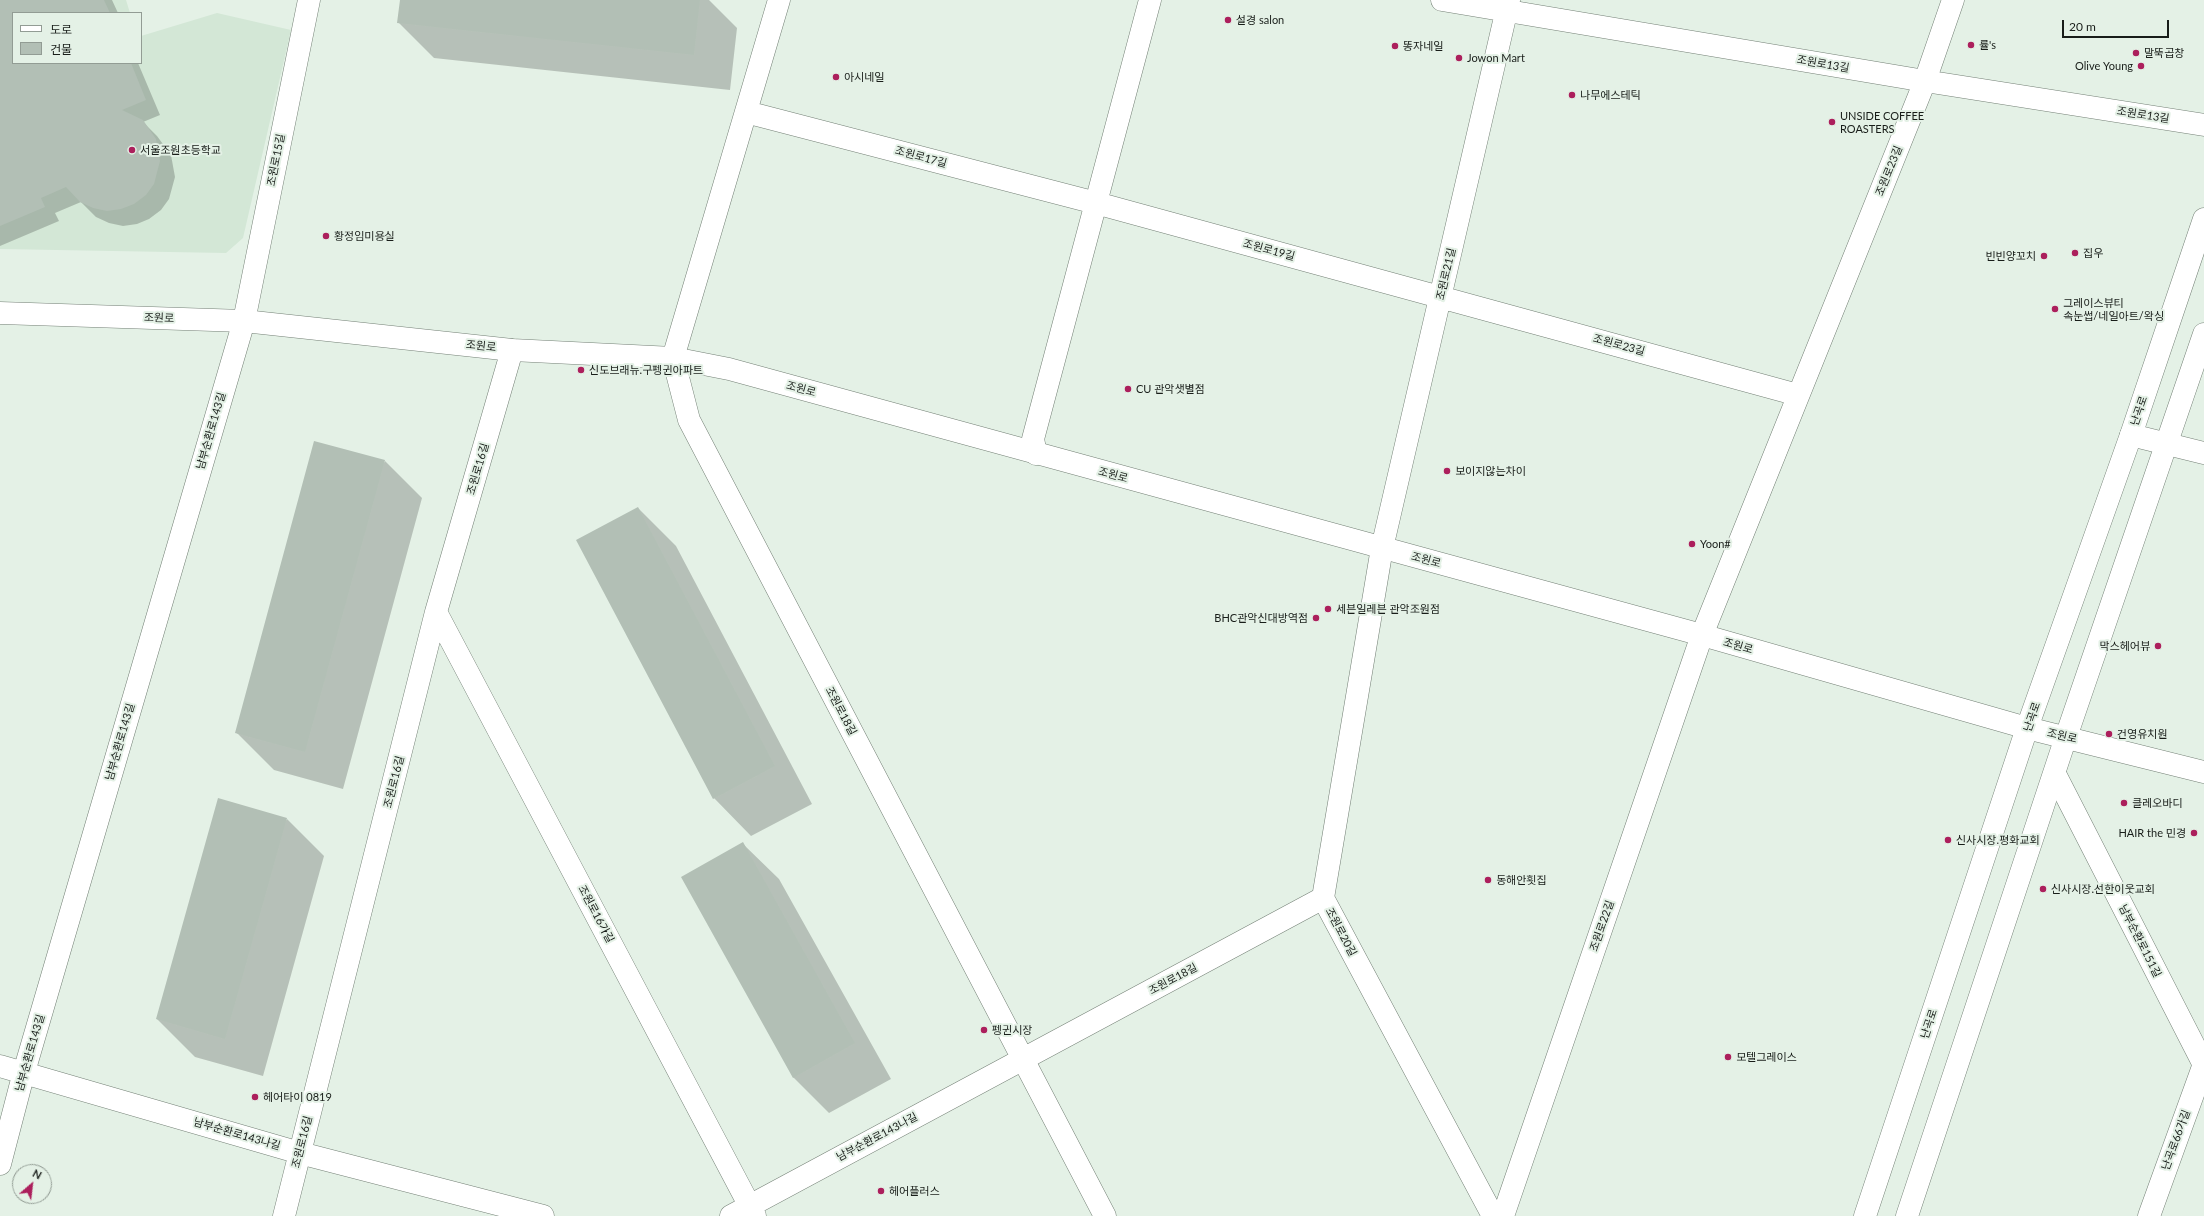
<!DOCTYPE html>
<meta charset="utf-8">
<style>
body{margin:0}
#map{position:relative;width:2204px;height:1216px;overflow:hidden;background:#e4f1e6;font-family:Lato,"Noto Sans KR",sans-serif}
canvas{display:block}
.legend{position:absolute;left:12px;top:12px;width:130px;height:52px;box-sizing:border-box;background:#e4f1e6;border:1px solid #929c94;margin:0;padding:5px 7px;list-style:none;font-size:12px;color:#181d19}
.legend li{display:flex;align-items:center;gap:8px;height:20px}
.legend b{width:20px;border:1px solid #929c94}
.north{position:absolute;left:12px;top:1164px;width:40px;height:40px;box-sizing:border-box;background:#e4f1e6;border:1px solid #929c94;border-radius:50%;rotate:28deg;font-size:11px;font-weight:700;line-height:16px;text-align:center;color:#181d19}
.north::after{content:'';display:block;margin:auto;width:14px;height:18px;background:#ac1f5c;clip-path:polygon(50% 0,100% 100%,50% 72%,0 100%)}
.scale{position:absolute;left:2062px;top:20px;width:107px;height:18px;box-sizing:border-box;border:2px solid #181d19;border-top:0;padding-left:5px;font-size:12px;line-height:14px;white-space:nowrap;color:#181d19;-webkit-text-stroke:3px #e4f1e6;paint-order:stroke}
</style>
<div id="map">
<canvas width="2204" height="1216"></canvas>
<ul class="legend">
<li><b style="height:5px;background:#fff"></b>도로</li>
<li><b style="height:11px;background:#b2bfb5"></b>건물</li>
</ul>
<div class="north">N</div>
<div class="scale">20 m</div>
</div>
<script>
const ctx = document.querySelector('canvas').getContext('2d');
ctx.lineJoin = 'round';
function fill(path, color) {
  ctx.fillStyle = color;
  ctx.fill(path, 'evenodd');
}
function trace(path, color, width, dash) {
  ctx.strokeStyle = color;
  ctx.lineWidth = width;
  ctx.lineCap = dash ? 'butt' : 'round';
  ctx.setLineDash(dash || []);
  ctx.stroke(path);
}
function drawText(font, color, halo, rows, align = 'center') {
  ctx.font = font + ' Lato,"Noto Sans KR",sans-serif';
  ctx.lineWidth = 4;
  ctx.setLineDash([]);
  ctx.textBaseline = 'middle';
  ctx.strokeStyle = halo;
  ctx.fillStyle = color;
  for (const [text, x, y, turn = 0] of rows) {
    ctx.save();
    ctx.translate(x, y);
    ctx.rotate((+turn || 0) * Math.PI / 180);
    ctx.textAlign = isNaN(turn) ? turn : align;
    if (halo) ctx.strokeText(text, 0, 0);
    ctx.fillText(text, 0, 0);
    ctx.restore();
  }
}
const built = new Path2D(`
 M0,0h126l4,13h-117v50h128v-27l76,-23 74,17 -48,208 -17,15 -226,-4z`);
const shadow = new Path2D(`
 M0,0h112l6,13h-105v50h125l22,52 -17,7 14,14 14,19 4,22 -6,22 -8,11 -12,9 -12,5 -14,2 -14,-3 -13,-6 -15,-15 -26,11 4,8 -59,25z
 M401,0h308l28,28 -7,62 -296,-32 -36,-36z
 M385,461l37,37 -79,291 -69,-19 -38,-38z
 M638,508l38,38 136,258 -61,32 -37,-38z
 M287,819l37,37 -61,220 -68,-19 -38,-38z
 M743,844l36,35 112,200 -62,34 -36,-36z`);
const building = new Path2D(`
 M0,0h104l6,13h-97v50h118l15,37 -24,10 21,10 13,19 4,22 -6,23 -8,11 -12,9 -13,5 -14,2 -14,-3 -13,-6 -14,-15 -25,11 4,9 -45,19z
 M400,0h300l-6,55 -297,-32z
 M314,441l71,19 -80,292 -70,-19z
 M638,507l137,259 -62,33 -137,-259z
 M218,798l69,20 -62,221 -69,-20z
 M743,842l112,201 -62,35 -112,-201z`);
const minor = new Path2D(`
 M779,0l-106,358 16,62 416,796
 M1442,0l483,81 279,44
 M746,112l350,91 702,192
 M2131,435l73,18
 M1036,454l-3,-15 117,-439
 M436,612l319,604
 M2055,774l149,291
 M0,1066l300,87 243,63
 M0,1164l24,-92 220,-751 65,-321
 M284,1216l152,-604 76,-262
 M731,1216l592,-318
 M1493,1216l-170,-318 59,-350 127,-548
 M1503,1216l199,-581 223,-554 28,-81
 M2149,1216l55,-152`);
const tertiary = new Path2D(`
 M0,313l244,8 268,29 161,8 56,11 973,266 325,93 177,44`);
const secondary = new Path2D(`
 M1865,1216l162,-488 104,-293 73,-216
 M1907,1216l159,-479 138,-403`);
const markers = [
 [1228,20,4,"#ac1f5c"],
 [1971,45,4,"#ac1f5c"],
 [1395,46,4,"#ac1f5c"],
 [2136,53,4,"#ac1f5c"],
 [1459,58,4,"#ac1f5c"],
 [2141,66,4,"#ac1f5c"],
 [836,77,4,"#ac1f5c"],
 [1572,95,4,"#ac1f5c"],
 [1832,122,4,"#ac1f5c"],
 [132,150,4,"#ac1f5c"],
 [326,236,4,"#ac1f5c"],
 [2075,253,4,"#ac1f5c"],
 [2044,256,4,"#ac1f5c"],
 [2055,309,4,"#ac1f5c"],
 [581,370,4,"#ac1f5c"],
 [1128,389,4,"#ac1f5c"],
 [1447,471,4,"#ac1f5c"],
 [1692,544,4,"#ac1f5c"],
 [1328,609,4,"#ac1f5c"],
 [1316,618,4,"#ac1f5c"],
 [2158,646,4,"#ac1f5c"],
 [2109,734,4,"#ac1f5c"],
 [2124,803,4,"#ac1f5c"],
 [2194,833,4,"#ac1f5c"],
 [1948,840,4,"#ac1f5c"],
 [1488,880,4,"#ac1f5c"],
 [2043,889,4,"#ac1f5c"],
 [984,1030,4,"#ac1f5c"],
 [1728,1057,4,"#ac1f5c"],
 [255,1097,4,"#ac1f5c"],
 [881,1191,4,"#ac1f5c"]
];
const poiNames = [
 ["설경 salon",1236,20],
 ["률's",1979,45],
 ["똥자네일",1403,46],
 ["말뚝곱창",2144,53],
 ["Jowon Mart",1467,58],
 ["Olive Young",2133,66,"right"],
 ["아시네일",844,77],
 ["나무에스테틱",1580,95],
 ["UNSIDE COFFEE",1840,116],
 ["ROASTERS",1840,129],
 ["서울조원초등학교",140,150],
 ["황정임미용실",334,236],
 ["집우",2083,253],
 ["빈빈양꼬치",2036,256,"right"],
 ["그레이스뷰티",2063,303],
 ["속눈썹/네일아트/왁싱",2063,316],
 ["신도브래뉴.구펭귄아파트",589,370],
 ["CU 관악샛별점",1136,389],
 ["보이지않는차이",1455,471],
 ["Yoon#",1700,544],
 ["세븐일레븐 관악조원점",1336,609],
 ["BHC관악신대방역점",1308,618,"right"],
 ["막스헤어뷰",2150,646,"right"],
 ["건영유치원",2117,734],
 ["클레오바디",2132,803],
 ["HAIR the 민경",2186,833,"right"],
 ["신사시장.평화교회",1956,840],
 ["동해안횟집",1496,880],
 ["신사시장.선한이웃교회",2051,889],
 ["펭귄시장",992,1030],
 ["모텔그레이스",1736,1057],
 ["헤어타이 0819",263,1097],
 ["헤어플러스",889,1191]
];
const streetNames = [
 ["조원로13길",1823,64,10],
 ["조원로13길",2143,115,9],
 ["조원로17길",921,157,15],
 ["조원로15길",276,160,-79],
 ["조원로23길",1889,171,-68],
 ["조원로19길",1269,250,15],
 ["조원로21길",1446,274,-77],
 ["조원로",159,318,2],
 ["조원로23길",1619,345,15],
 ["조원로",481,346,6],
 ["조원로",801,389,15],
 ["난곡로",2139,411,-71],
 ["남부순환로143길",211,431,-74],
 ["조원로16길",478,469,-74],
 ["조원로",1113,475,15],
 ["조원로",1426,560,15],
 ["조원로",1738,646,16],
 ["조원로18길",841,711,62],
 ["난곡로",2032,717,-71],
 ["조원로",2062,736,13],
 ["남부순환로143길",120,742,-74],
 ["조원로16길",394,782,-76],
 ["조원로16가길",596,914,62],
 ["조원로22길",1602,926,-71],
 ["조원로20길",1341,932,62],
 ["남부순환로151길",2140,941,63],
 ["조원로18길",1173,979,-28],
 ["난곡로",1929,1024,-72],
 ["남부순환로143길",30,1053,-74],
 ["남부순환로143나길",237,1134,16],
 ["남부순환로143나길",877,1137,-28],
 ["난곡로66가길",2176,1140,-70],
 ["조원로16길",302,1142,-76]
];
fill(built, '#d3e7d6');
fill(shadow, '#0003');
fill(building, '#b2bfb5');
trace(minor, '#748076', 23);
trace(tertiary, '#748076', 23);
trace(secondary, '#748076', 23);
trace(minor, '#fff', 22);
trace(tertiary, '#fff', 22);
trace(secondary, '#fff', 22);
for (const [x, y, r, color] of markers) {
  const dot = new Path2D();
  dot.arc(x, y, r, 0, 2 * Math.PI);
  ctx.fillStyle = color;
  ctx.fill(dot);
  trace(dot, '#e4f1e6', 1.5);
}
drawText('11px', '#181d19', '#e4f1e6', poiNames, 'left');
drawText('11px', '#181d19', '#e4f1e6', streetNames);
</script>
